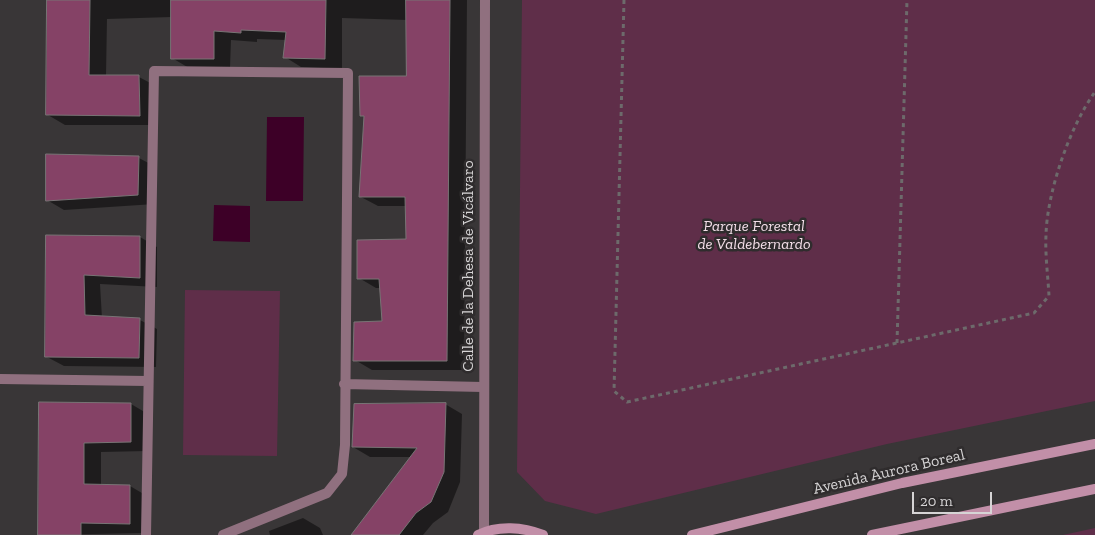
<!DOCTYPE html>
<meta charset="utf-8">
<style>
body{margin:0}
#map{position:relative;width:1095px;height:535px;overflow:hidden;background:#393637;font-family:"Zilla Slab",serif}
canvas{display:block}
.scale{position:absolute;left:912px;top:492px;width:80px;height:22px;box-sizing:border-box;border:2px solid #d6d4d5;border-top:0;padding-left:6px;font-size:15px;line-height:18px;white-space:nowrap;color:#d6d4d5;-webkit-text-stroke:4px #2f2c2d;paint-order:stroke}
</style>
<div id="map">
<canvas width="1095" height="535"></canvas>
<div class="scale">20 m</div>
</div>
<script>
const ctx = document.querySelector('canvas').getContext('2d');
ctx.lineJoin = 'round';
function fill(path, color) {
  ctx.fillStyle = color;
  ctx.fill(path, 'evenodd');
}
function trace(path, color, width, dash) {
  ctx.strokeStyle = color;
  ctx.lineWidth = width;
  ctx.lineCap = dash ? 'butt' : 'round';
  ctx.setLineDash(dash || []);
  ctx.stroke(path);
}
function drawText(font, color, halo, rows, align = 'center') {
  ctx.font = font + ' "Zilla Slab",serif';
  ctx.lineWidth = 5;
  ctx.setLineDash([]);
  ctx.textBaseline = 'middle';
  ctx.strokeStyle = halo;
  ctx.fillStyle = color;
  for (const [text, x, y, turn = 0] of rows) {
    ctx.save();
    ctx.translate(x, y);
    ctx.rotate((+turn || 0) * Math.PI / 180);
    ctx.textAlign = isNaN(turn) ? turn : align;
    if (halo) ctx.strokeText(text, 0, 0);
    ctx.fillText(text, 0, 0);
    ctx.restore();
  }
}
const green = new Path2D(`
 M522,0h573v401l-208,43 -291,70 -51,-13 -28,-29z
 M185,290l95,1 -3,165 -94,-1z
 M1095,528v7h-32z`);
const water = new Path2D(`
 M267,117h37l-1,84h-37z
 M214,205l36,1v36l-37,-1z`);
const shadow = new Path2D(`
 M48,0h419l-3,370h-92l-17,-10 28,-37 -2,-35h-5l-17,-10 48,-37 -1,-35h-28l-17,-9 4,-80 -3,-2 45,-38v-57l-65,-2v51l-41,-2 -16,-10 1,-17 -29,-1v3l-26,-2 -1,28h-41l-17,-10v-41l-65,2 -1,57 33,1 17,9v39h-91l-17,-10z
 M139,158l17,9 -1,37 -91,6 -17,-10z
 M47,237h93l17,10v40l-57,-3 2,34 38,2 17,9 -1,38 -92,-1 -17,-9z
 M41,403l90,1 17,10v37l-47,1v34h29l17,10 -1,37 -106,2z
 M445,404l17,10 -2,68 -12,30 -15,11 -10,12h-71l60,-78h-42l-17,-10z
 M303,518l17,10 3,7h-53l-1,-4z`);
const building = new Path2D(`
 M47,0h43l-1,75h50l1,41 -94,-1z
 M171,0h155l-1,59 -42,-1 3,-26 -45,-2v3l-27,-2v28h-43z
 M406,0h44l-3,361h-94l1,-39 28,-1 -3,-42h-22v-39l49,-1 -1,-42h-46l5,-81h-4l-1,-40h47z
 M46,154l93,2 -1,39 -92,6z
 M46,235l94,1v42l-56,-3 1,40 55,3 -1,40 -94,-1z
 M39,402l92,1v39l-47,1v41l46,1v39l-49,-1v12h-43z
 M446,403l-2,69 -13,30 -15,11 -17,22h-48l66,-87 -65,-1 2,-43z`);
const path = new Path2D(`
 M624,0l-10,391 13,11 407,-89 15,-17c-1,-20 -4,-41 -3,-61 1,-43 24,-109 49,-143
 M897,343l10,-343`);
const service = new Path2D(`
 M0,379l148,2
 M344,384l139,3
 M146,535l8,-464 194,2 -3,372 -3,29 -15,19 -104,42`);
const minor = new Path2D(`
 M484,532l1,-532`);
const secondary = new Path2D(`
 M478,535c20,-10 45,-8 65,0
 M692,535l210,-52 193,-39
 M872,535l223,-46`);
const parkNames = [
 ["Parque Forestal",754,226],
 ["de Valdebernardo",754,244]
];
const streetNames = [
 ["Calle de la Dehesa de Vicálvaro",468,266,-90],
 ["Avenida Aurora Boreal",889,472,-13]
];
fill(green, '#5f2e49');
fill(water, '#3d0027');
fill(shadow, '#0007');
fill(building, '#854266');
trace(building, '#787475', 1);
trace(path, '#6d6a6b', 3, [4, 4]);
trace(service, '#90707f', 10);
trace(minor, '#90707f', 10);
trace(secondary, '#c28fa8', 10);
drawText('italic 16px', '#f3dee8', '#2f2c2d', parkNames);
drawText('16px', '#d6d4d5', '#2f2c2d', streetNames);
</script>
